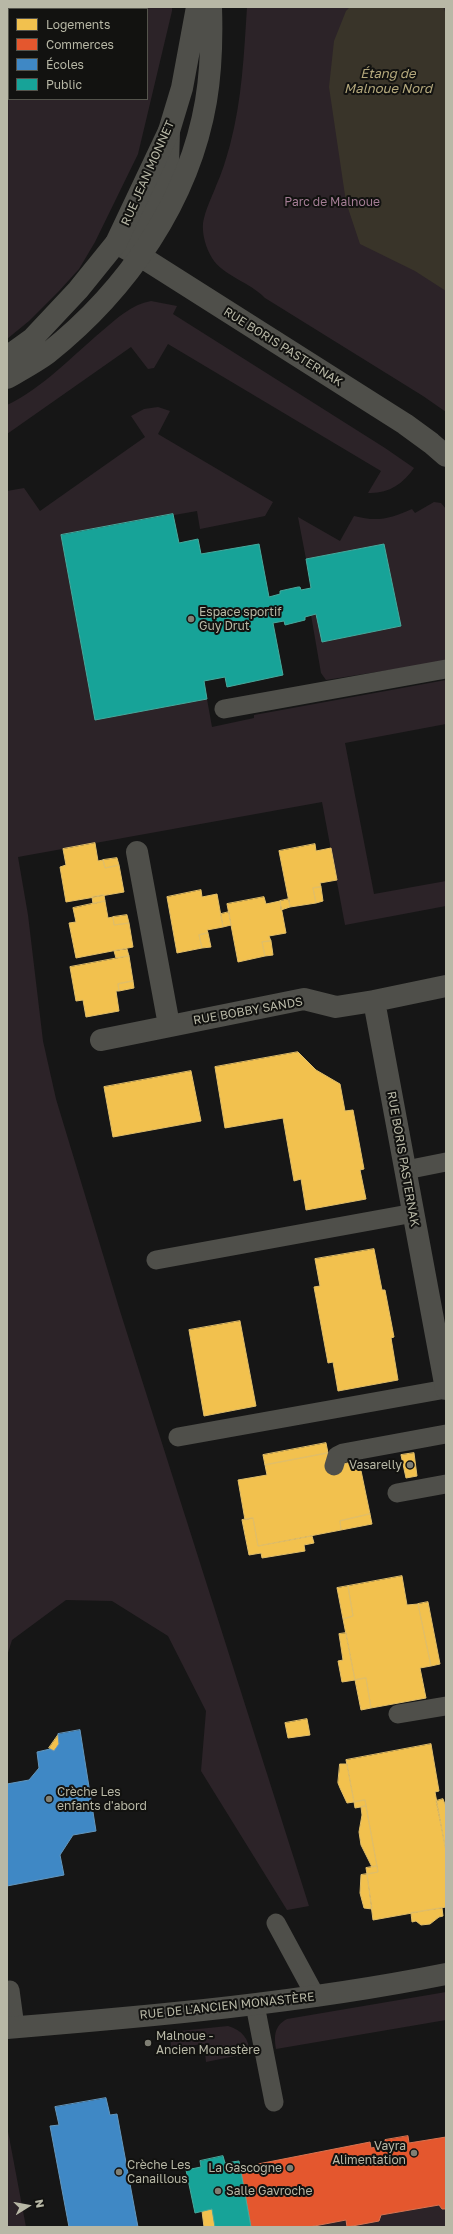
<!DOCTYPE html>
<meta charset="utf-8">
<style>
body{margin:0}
#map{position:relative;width:453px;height:2234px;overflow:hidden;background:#161616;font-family:"Golos Text",sans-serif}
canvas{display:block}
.frame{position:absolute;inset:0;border:8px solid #b8b8a6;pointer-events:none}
.legend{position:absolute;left:8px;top:8px;width:140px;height:92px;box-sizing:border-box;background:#121210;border:1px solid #54544c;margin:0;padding:5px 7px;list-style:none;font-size:12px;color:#b8b8a6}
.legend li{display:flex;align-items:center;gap:8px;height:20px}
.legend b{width:20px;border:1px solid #54544c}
.north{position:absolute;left:8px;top:2186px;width:40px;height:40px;-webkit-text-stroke:3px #121210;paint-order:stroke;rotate:79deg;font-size:11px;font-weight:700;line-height:16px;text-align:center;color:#b8b8a6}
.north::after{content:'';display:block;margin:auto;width:14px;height:18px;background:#b8b8a6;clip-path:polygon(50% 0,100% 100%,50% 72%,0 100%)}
</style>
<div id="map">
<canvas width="453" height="2234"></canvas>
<div class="frame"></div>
<ul class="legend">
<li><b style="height:11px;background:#f2c14e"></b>Logements</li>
<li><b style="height:11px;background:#e4572e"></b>Commerces</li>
<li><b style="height:11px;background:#3f88c5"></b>Écoles</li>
<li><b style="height:11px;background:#17a398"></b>Public</li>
</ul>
<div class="north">N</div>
</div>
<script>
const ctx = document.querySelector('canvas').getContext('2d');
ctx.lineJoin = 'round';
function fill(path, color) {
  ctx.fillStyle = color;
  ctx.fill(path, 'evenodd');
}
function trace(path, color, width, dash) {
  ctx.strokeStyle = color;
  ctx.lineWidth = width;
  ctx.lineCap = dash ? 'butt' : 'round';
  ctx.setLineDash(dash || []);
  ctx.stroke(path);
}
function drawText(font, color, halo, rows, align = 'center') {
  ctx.font = font + ' "Golos Text",sans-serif';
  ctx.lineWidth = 4;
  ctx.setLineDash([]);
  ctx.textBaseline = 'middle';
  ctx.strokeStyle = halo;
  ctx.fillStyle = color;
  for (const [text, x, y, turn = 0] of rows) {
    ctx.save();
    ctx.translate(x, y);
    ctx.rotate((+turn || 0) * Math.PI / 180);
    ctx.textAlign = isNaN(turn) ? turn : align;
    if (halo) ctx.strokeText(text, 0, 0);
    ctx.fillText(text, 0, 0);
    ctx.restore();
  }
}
const green = new Path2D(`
 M7,7h165v4l-34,143 -43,88 -16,27 -20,22 -30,30 -22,18zM9,9h138v90h-138z
 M247,7h199v405l-23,-16 -158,-98c-15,-16 -42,-22 -53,-40 -6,-10 -10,-23 -9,-35 2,-13 9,-26 13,-37 6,-13 10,-27 14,-41 12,-45 14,-91 17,-138z
 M151,301l26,5 -4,8 212,134 29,20c-11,16 -26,26 -46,25l13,-22 -213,-127 -14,24 -6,1 -17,-22 -124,87v-29c36,-17 65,-49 95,-74 14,-12 30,-27 49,-30z
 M158,407l12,4 -12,23 115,68 -8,14 -65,13 -3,-18 -136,24 34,185 112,-21 5,28 42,-9v-3l192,-35v44l-101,19 29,151 72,-13v25l-101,19 -23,-123 -304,55 10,58 15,126 13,58 64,212 189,595 -22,4 -86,-139 5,-60 -38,-75 -56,-35 -46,-1 -54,40 -5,16v-1165l17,-3 16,23 105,-74 -14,-21 13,-7z
 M434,502l7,1 5,6v152l-120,19 -5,-7 -10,-58 5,-1 7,28 78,-16 -17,-82 -78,15 -8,-42 42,24 14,-25c23,6 36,3 58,-7l3,4z
 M446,1992v28l-170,29c-2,-13 -2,-23 11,-30z
 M228,2026c14,4 21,13 22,27l-44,9 -2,-18 -33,4 -1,-16z
 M7,2126l19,101h-19z
 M439,2205l3,4h4v18h-137l37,-7 32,1 3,-6z`);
const water = new Path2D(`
 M350,7h93l3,7v277l-31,-20 -55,-27 -14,-42 -17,-115 5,-46 12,-30z`);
const homes = new Path2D(`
 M95,843l3,18 5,-1 2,8 14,-3 5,27 -58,10 -6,-35 6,-2 -3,-16z
 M315,844l1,7 15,-3 6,32 -17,3 1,4 -8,1 3,15 -26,4 -11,-56z
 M117,858l2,7 -14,3 -2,-8z
 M321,887l2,14 -7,2 -3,-15z
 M201,890l1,7 15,-3 6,33 -16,3 1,3 -9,2 3,13 -25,5 -10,-56z
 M104,895l1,6 -12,3 -1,-7z
 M264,897l2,7 14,-3 6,32 -17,3 2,5 -9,1 3,14 -27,6 -11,-58z
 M289,899l1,8 -9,3 -1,-9z
 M105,901l3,17 5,-1 1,8 15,-2 4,24 -57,11 -7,-35 7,-1 -3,-14z
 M229,912l2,13 -8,2 -2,-13z
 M127,915l2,8 -15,2 -1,-8z
 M208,933l3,14 -9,1 -3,-13z
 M271,941l2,14 -8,1 -3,-14z
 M127,949l2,7 -13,2 -2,-7z
 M129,956l4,25 -15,3 1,7h-3l3,20 -33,6 -3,-17 -7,1 -6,-34z
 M133,981l1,7 -15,3 -1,-7z
 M298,1052l18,18 24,14 5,27 8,-1 11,59 -4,1 6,29 -60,11 -5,-31 -7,2 -11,-63 -58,10 -10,-61z
 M191,1071l10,50 -88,16 -9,-50z
 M374,1249l8,41h3l9,47 -3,1 7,42 -60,11 -5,-29 -5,1 -14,-76 6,-1 -5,-27z
 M240,1321l16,85 -52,10 -15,-86z
 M326,1443l2,10 -63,12 -2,-10z
 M328,1453l2,13 29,-5 11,53 -30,7 1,9 -83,16 -5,-28 -8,2 -7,-40 29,-5 -2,-10z
 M414,1453l3,23 -11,2 -5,-23z
 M370,1514l2,10 -31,6 -1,-9z
 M253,1518l5,28 54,-10 2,7 -10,2 1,6 -43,7 -1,-5 -12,2 -7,-35z
 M402,1576l5,29 11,-1 13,62 -11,2 6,30 -55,10 -5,-30 -11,2 -12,-61 10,-3 -5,-30z
 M348,1586l5,30 -10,3 -6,-31z
 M428,1602l12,62 -9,2 -13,-62z
 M346,1633l9,47 -13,2 -4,-21 5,-1 -4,-26z
 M366,1678l5,30 -10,2 -6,-30z
 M307,1719l3,16 -22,3 -3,-15z
 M58,1735l1,9 -5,7 -5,-3z
 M431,1744l8,47 -4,1 11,59v56l-73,13 -6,-46 11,-2 -13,-72 -11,2 -8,-42z
 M340,1764h7l7,38 -7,1 -7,-15 -2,-5z
 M443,1799l3,8v44l-10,-50z
 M365,1800l1,6 -11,2 -1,-6z
 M366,1806l11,60 -5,1 -11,-22 -2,-13 3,-17 -1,-8z
 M377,1866l1,6 -11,2 -1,-6z
 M367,1874l5,35 -8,-1 -4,-15 1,-18z
 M442,1908l1,8 -4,1 -9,7 -9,1 -5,-4 -4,1 -1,-9z
 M212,2209l3,18h-11l-2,-16z`);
const shops = new Path2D(`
 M408,2136l1,7 37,-6v72h-4l-3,-4 -58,10 -2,6 -32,6 -1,-7 -37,7h-58l-10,-55 18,-3 -1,-5 112,-22 1,6 14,-3v-5z`);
const schools = new Path2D(`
 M80,1730l16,101 -23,4 -13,20 4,20 -57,11v-102l22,-4 10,-12 -2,-16 13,-3 4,2 5,-7 -1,-10z
 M106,2098l4,17 7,-1 21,113h-69l-19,-101 9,-1 -4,-18z`);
const public = new Path2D(`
 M173,514l6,29 19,-4 3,15 58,-10 10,53 11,-3v-3l18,-4h2l1,3 10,-2 -5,-29 78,-15 17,82 -79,16 -6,-28 -11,3v3l-20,5 -1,-4 -11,2 10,52 -56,12 -2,-10 -21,4 3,18 -112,21 -34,-185z
 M223,2156l2,7 14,-2 12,66h-36l-3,-18 -17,4 -9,-43 15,-3 -1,-6z`);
const service = new Path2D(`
 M224,709l222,-40
 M406,1170l40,-8
 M156,1260l258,-47
 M178,1437l268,-48
 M334,1466l3,-10 6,-3 103,-19
 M397,1493l49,-9
 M398,1714l48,-8
 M276,1923l40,74
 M10,1990l5,37
 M255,2005l19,97`);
const minor = new Path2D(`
 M116,243l32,18 257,163 26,19 15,13
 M140,256l-4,-23 21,-38 11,-31 1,-33
 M137,852l32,173
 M446,986l-72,15 72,388
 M101,1040l203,-41 32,8 38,-6`);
const tertiary = new Path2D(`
 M7,357l25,-18 46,-49 38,-47 53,-112 13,-43 15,-81
 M7,378c14,-8 29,-16 41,-25 79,-63 141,-152 158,-252 5,-30 6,-64 5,-94
 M7,2028c147,-12 294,-25 439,-54`);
const markers = [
 [191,619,4,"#7f7f74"],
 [410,1465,4,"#7f7f74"],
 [49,1799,4,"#7f7f74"],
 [148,2043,4,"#7f7f74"],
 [414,2153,4,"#7f7f74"],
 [290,2168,4,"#7f7f74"],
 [119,2172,4,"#7f7f74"],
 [218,2191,4,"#7f7f74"]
];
const streetNames = [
 ["RUE JEAN MONNET",148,173,-66],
 ["RUE BORIS PASTERNAK",283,347,32],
 ["RUE BOBBY SANDS",248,1011,-10],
 ["RUE BORIS PASTERNAK",403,1159,80],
 ["RUE DE L'ANCIEN MONASTÈRE",227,2006,-6]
];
const parkNames = [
 ["Parc de Malnoue",332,202]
];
const poiNames = [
 ["Espace sportif",199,612],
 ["Guy Drut",199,626],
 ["Vasarelly",402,1465,"right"],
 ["Crèche Les",57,1792],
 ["enfants d'abord",57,1806],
 ["Malnoue -",156,2036],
 ["Ancien Monastère",156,2050],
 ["Vayra",406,2146,"right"],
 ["Alimentation",406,2160,"right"],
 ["Crèche Les",127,2165],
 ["Canaillous",127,2179],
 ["La Gascogne",282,2168,"right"],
 ["Salle Gavroche",226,2191]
];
const waterNames = [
 ["Étang de",388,74],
 ["Malnoue Nord",388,89]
];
fill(green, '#2c2328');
fill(water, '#393429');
fill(homes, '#f2c14e');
trace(homes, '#e1be68', 1);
fill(shops, '#e4572e');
trace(shops, '#d77452', 1);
fill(schools, '#3f88c5');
trace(schools, '#6396bc', 1);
fill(public, '#17a398');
trace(public, '#47a99c', 1);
trace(service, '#4f4f4a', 19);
trace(minor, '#4f4f4a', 22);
trace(tertiary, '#4f4f4a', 22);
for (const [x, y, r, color] of markers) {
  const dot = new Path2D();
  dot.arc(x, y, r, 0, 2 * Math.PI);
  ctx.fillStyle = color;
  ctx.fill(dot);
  trace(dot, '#121210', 1.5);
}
drawText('12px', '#b8b8a6', '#121210', streetNames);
drawText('12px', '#a47d95', '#121210', parkNames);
drawText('12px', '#b8b8a6', '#121210', poiNames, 'left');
drawText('italic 13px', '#b4a87c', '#121210', waterNames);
</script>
